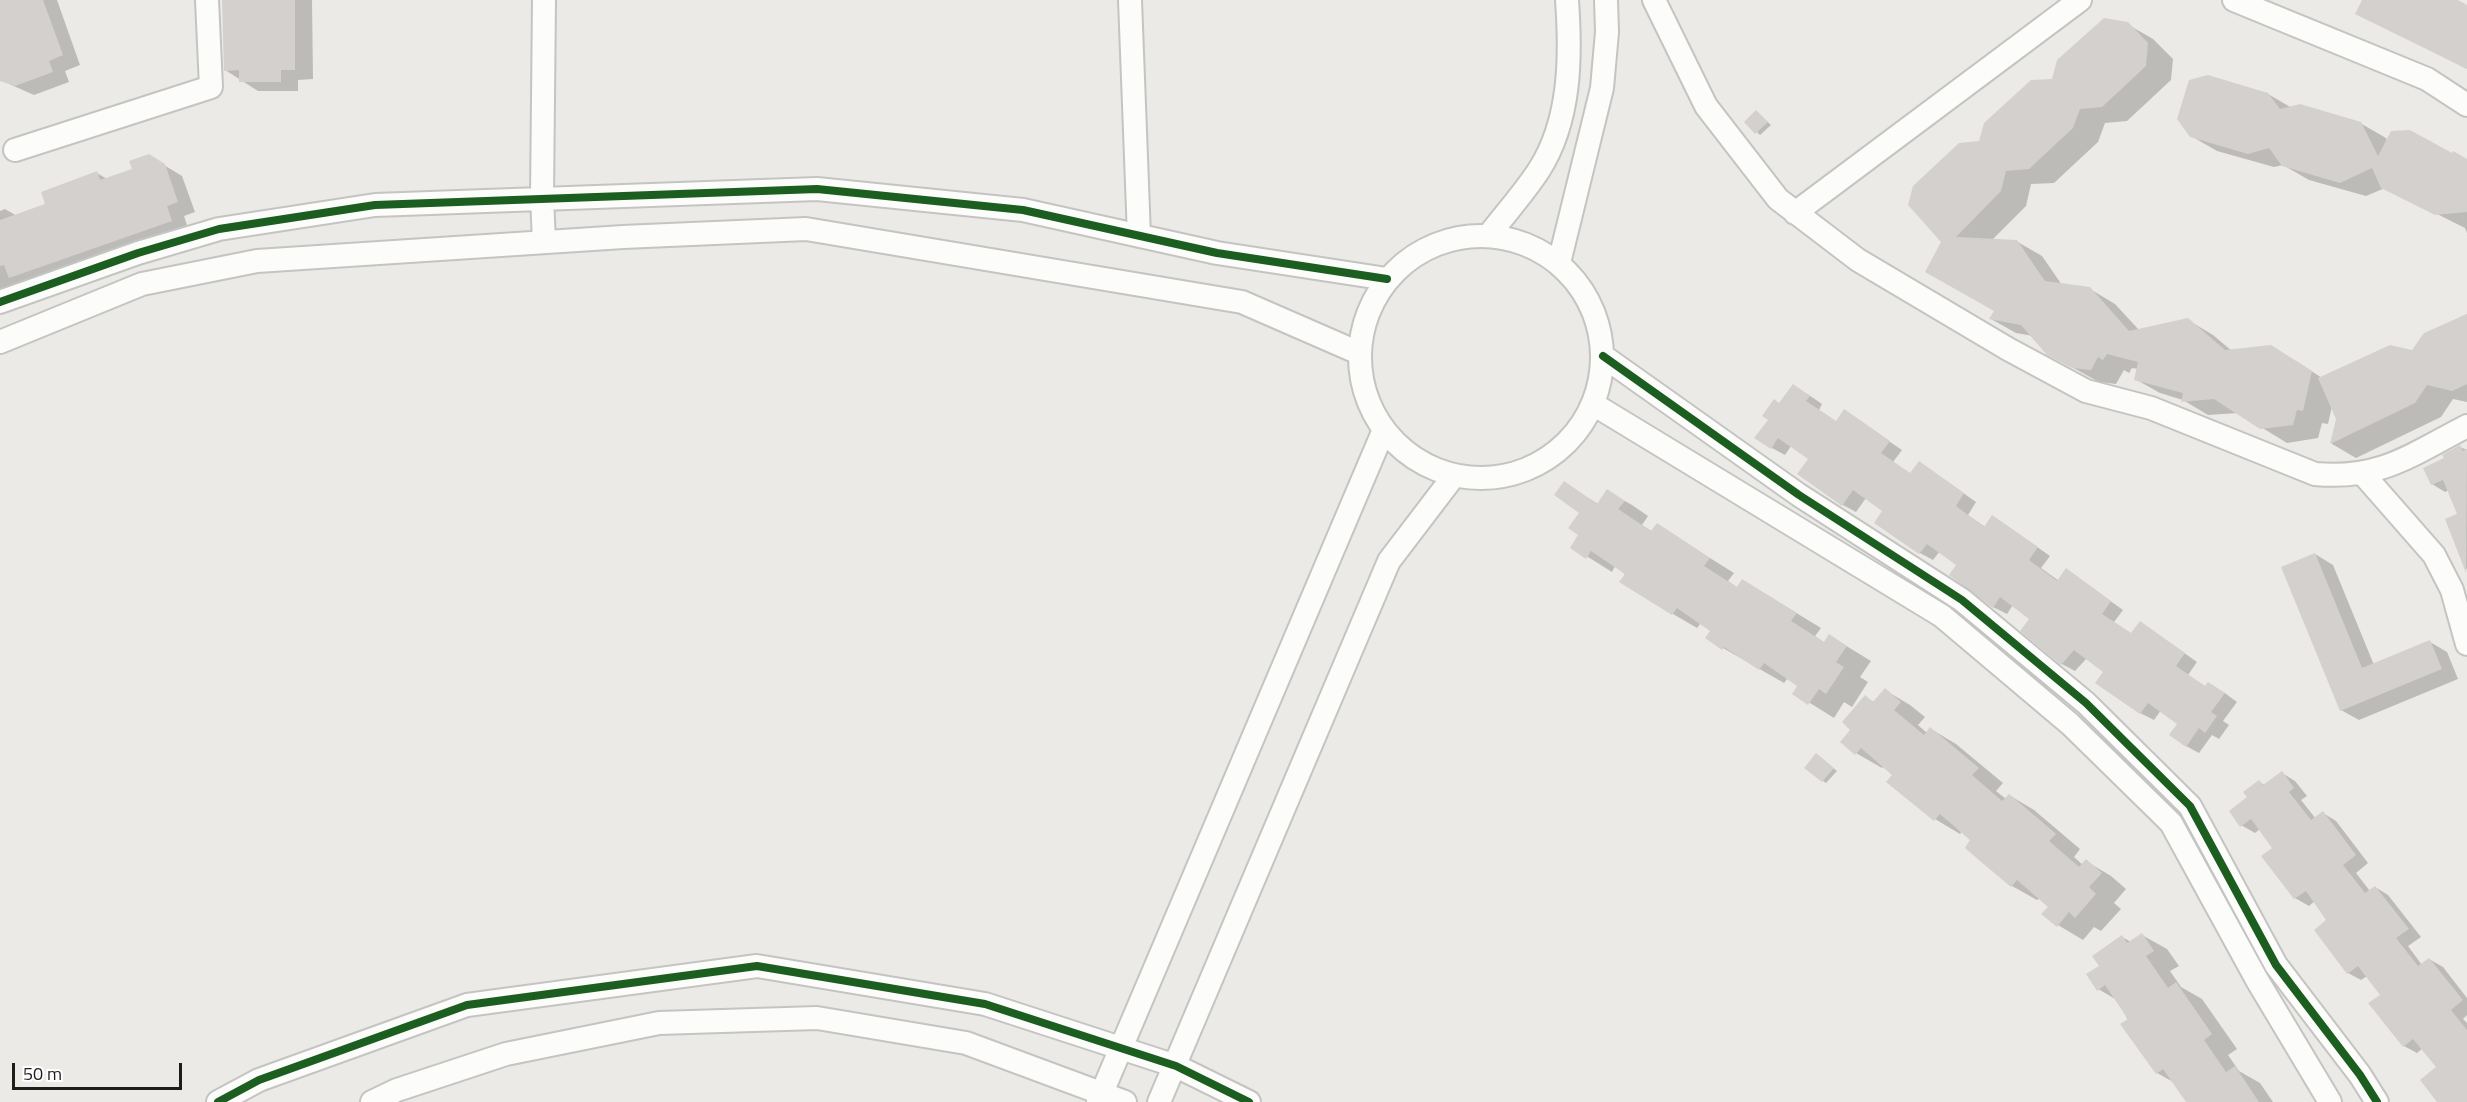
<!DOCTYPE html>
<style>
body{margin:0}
#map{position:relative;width:2467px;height:1102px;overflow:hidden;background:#eceae6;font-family:"Titillium Web",sans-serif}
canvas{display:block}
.scale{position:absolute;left:12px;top:1063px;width:170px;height:27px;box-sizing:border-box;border:3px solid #1d1d1d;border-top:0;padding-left:8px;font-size:18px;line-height:21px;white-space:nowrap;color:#1d1d1d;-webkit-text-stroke:4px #fff;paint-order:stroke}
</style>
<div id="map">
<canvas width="2467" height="1102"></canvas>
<div class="scale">50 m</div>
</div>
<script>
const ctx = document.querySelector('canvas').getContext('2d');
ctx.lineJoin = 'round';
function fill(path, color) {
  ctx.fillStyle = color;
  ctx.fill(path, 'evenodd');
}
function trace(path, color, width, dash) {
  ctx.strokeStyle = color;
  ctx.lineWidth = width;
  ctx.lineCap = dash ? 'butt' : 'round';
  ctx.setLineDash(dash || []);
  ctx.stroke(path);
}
const shadow = new Path2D(`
 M0,0h57l23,65 -15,6 4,11 -35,13 -34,-15z
 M223,0h89l1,79 -15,1v11h-40l-33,-21z
 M2364,0h90l13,6v63l-110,-56z
 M2127,24l26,15 20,20 -2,21 -44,41 -22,2 -7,19 -44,41 -23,1 -5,22 -34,34 24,1 26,15 20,29 28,4 25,15 24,26 49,-10 25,15 19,16 64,10 26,17 91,-26 12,-18 42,-20v88l-14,-3 -12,18 -85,41 -24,-14 6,-25 -6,-13 -4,18 -6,-1 -4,15 -31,5 -49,-30 -30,2 -25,-15 -23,-7 -25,-14 3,-10 -6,-1 -3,5 -5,-3 -8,14 -17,-2 -51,-28 -15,-18 -17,-3 -25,-14 4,-8 -52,-69 37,-99 73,-63z
 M2268,94l24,14 68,15 26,15 1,4 80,19v72l-2,-5 -80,-40 -19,8 -57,-16 -26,-15 -9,2 -57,-16 -26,-15z
 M1757,112l14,13 -11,10 -14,-13z
 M149,156l33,20 13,36 -11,4 5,15 -189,65v-85l5,-2 12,7 30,-11 50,-32 10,6 27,-9z
 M1806,393l16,11 -3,6 18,12 19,-3 46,31 -9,12 18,12 21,-3 44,31 -8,13 17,12 21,-2 44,31 -9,12 18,13 8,-11 56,40 -9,12 18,12 21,-3 44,31 -9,13 18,12 16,4 15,11 -14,19 6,4 -10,14 -7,-4 -13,18 -13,-7 -7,-22 -18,-14 -7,10 -14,-7 -35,-42 -18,-13 -12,13 -13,-7 -39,-33 9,-13 -19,-13 -6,9 -14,-7 -35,-43 -18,-13 -7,9 -13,-7 -36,-42 -18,-13 -10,14 -13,-7 -33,-46 -19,-13 -6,9 -13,-7 7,-44z
 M2460,447l7,3v120l-20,-50 12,-5 -10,-25 -4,2 -13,-8 14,-25z
 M1564,483l34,21 9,-13 25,14 16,11 -6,9 11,7 4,-7 77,48 -6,8 10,7 42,15 41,25 -6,8 10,7 5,-7 41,25 -11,16 8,5 -16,25 -8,-5 -10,16 -40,-25 5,-8 -11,-7 -4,5 -61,-35 -11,-18 -11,-7 -4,5 -24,-14 -58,-48 -3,6 -40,-25 8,-12 1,-23z
 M2315,554l18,11 41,100 56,-23 17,10 11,27 -99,41 -18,-10z
 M1885,690l25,15 15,12 -7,8 9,8 4,-4 25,15 47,39 -7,8 10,8 3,-4 25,15 46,39 -6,8 9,8 3,-4 25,15 15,13 -12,14 7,6 -20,22 -7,-4 -11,13 -25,-15 -8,-18 -10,-9 -3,2 -25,-14 -50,-55 -2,3 -25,-15 -51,-53 -2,2 -26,-15 -3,-23 12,-33 9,5z
 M1820,757l17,14 -11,12 -3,-2z
 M2282,773l13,8 12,15 -6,4 15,19 7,-6 13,8 32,42 -12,10 14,18 5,-4 13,8 33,42 -13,9 14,19 7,-6 14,8 24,31v17l-4,4 4,4v79h-26l-3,-35 -15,-19 -6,5 -13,-7 -22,-51 -15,-19 -6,4 -13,-7 -20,-52 -13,-20 -6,5 -14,-8 -32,-42 12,-8 -15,-19 -5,4 -14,-8 8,-27 10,-16 6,3z
 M2142,935l25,14 12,17 -9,5 11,16 21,12 35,50 -9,6 11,16 21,12 13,19h-85l-13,-19 -18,-10 -40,-73 -19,-11 3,-23 21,-29 9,5z`);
const building = new Path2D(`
 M0,0h43l20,55 -14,6 4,11 -38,14 -15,-5z
 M222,0h73v70h-14v12h-42v-12l-15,1z
 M2362,0h96l9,5v64l-112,-55z
 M2104,18l24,4 20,21 -2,23 -44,41 -22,2 -7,19 -44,41 -23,2 -5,20 -45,46 61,3 28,41 45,6 39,44 59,-13 37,32 46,-5 41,26 -9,40 -6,-1 -4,15 -33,4 -46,-30 -33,3 2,-9 -49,-13 4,-18 -31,-8 -4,6 -5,-3 -7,13 -19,-2 -25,-13 -26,-30 -32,-6 5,-8 -69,-39 16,-30 -33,-37 5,-19 46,-43 20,-2 5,-18 47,-43 21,-1 5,-19z
 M2208,75l60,18 12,16 20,-5 61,18 17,34 13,-25 19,-1 42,23 1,-2 14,8v53l-32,3 -54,-27 -9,-20 -32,15 -58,-17 -13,-18 -21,6 -58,-17 -13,-18 12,-39z
 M1756,110l12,12 -13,12 -11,-12z
 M149,154l16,10 13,38 -11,4 5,15 -163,57 -5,-13 -4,1v-46l45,-16 -4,-12 56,-21 3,9 32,-11 -3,-8z
 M2467,314v70l-15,7 -25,-6 -12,18 -85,41 6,-25 -18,-41 72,-33 22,5 12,-17z
 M1793,384l17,12 -4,5 30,20 8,-12 46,32 -9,12 29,20 9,-12 45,32 -8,13 28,21 8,-12 46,32 -9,13 28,21 9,-13 45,33 -9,13 29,19 9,-12 45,32 -9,13 29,20 3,-4 17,11 -14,19 6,4 -12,17 -6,-5 -13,19 -17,-12 8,-11 -29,-21 -8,11 -45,-31 8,-11 -29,-22 -13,15 -41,-34 9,-12 -29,-22 -7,11 -44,-33 7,-10 -29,-21 -8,10 -45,-31 8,-12 -29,-21 -11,16 -45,-32 11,-15 -30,-21 -7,11 -17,-11 14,-18 -6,-4 12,-17 5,4z
 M2460,445l3,6 4,-2 -1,124 -21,-54 12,-5 -14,-34 -12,5 -8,-17 21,-10 -2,-3z
 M1564,481l33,23 10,-15 18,12 -7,8 33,22 6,-8 35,23 18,12 -6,8 33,21 5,-8 55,34 -6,8 33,21 5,-8 18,12 -11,16 8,5 -18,27 -7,-5 -11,16 -16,-11 5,-8 -33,-23 -5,7 -35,-23 -2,3 -17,-12 5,-7 -33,-23 -5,7 -53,-33 6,-8 -34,-23 -5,8 -16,-11 8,-13 -10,-7 11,-15 -25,-18z
 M2315,553l47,115 68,-28 12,29 -102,42 -59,-144z
 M1885,688l16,14 -7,8 30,25 6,-8 49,41 -7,7 30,26 7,-7 32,27 15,13 -7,7 30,26 7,-8 16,14 -13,14 7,7 -21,24 -6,-6 -12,15 -16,-13 7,-7 -31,-27 -6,7 -31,-26 -15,-13 5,-8 -30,-26 -6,7 -48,-39 6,-7 -31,-27 -6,7 -15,-13 10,-12 -8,-8 23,-27 8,7z
 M1816,753l18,15 -12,14 -18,-14z
 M2282,771l12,17 -5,4 22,28 12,-9 33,44 -13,10 22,28 10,-7 34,43 -13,9 22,28 11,-8 34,42 -12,10 16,20v72h-30l-17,-22 16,-13 -23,-28 -10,8 -35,-44 12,-8 -22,-29 -11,8 -33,-44 12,-10 -20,-29 -12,8 -33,-43 11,-8 -21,-29 -11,8 -11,-16 18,-14 -4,-5 16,-12 4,5z
 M2142,933l12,18 -8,5 22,32 8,-6 36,52 -8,6 22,32 9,-6 24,36h-73l-23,-33 -7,5 -36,-50 8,-5 -23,-34 -8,6 -11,-17 13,-8 -7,-10 30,-21 5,8z`);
const street = new Path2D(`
 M544,0l-2,197 2,45
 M1130,0l9,236
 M1654,0l52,106 72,93 80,61 150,89 78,42 65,17 164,66c65,6 96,-19 152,-48
 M2234,0l193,79 40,26
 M15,150l196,-63 -4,-87
 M1795,213l285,-213
 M1489,235c16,-21 35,-42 50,-65 32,-50 32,-114 28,-170
 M1360 357a121 121 0 1 1 242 0a121 121 0 1 1-242 0Z
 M1559,263l43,-175 5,-56 -1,-32
 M0,302l138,-49 81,-24 156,-24 442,-16 206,21 194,43 170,26
 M0,342l142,-58 115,-23 366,-24 183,-8 436,73 117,51
 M1603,356l196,139 163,105 124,103 104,103 86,159 84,110 17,27
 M1593,404l349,212 128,108 101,99 86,157 73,122
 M2363,474l71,81 18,35 15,54
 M218,1102l41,-22 208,-75 290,-39 228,38 191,62 73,36
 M372,1102l25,-12 109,-36 153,-31 158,-5 149,25 159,59
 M1098,1102l285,-670
 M1159,1102l230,-541 64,-84`);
const cycleway = new Path2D(`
 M0,302l138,-49 81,-24 156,-24 442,-16 206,21 194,43 170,26
 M1603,356l196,139 163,105 124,103 104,103 86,159 84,110 17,27
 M218,1102l41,-22 208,-75 290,-39 228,38 191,62 73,36`);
fill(shadow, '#0003');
fill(building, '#d3d0cd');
trace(street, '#c4c4c2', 26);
trace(street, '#fcfcfb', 22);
trace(cycleway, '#1b5e20', 8);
</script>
